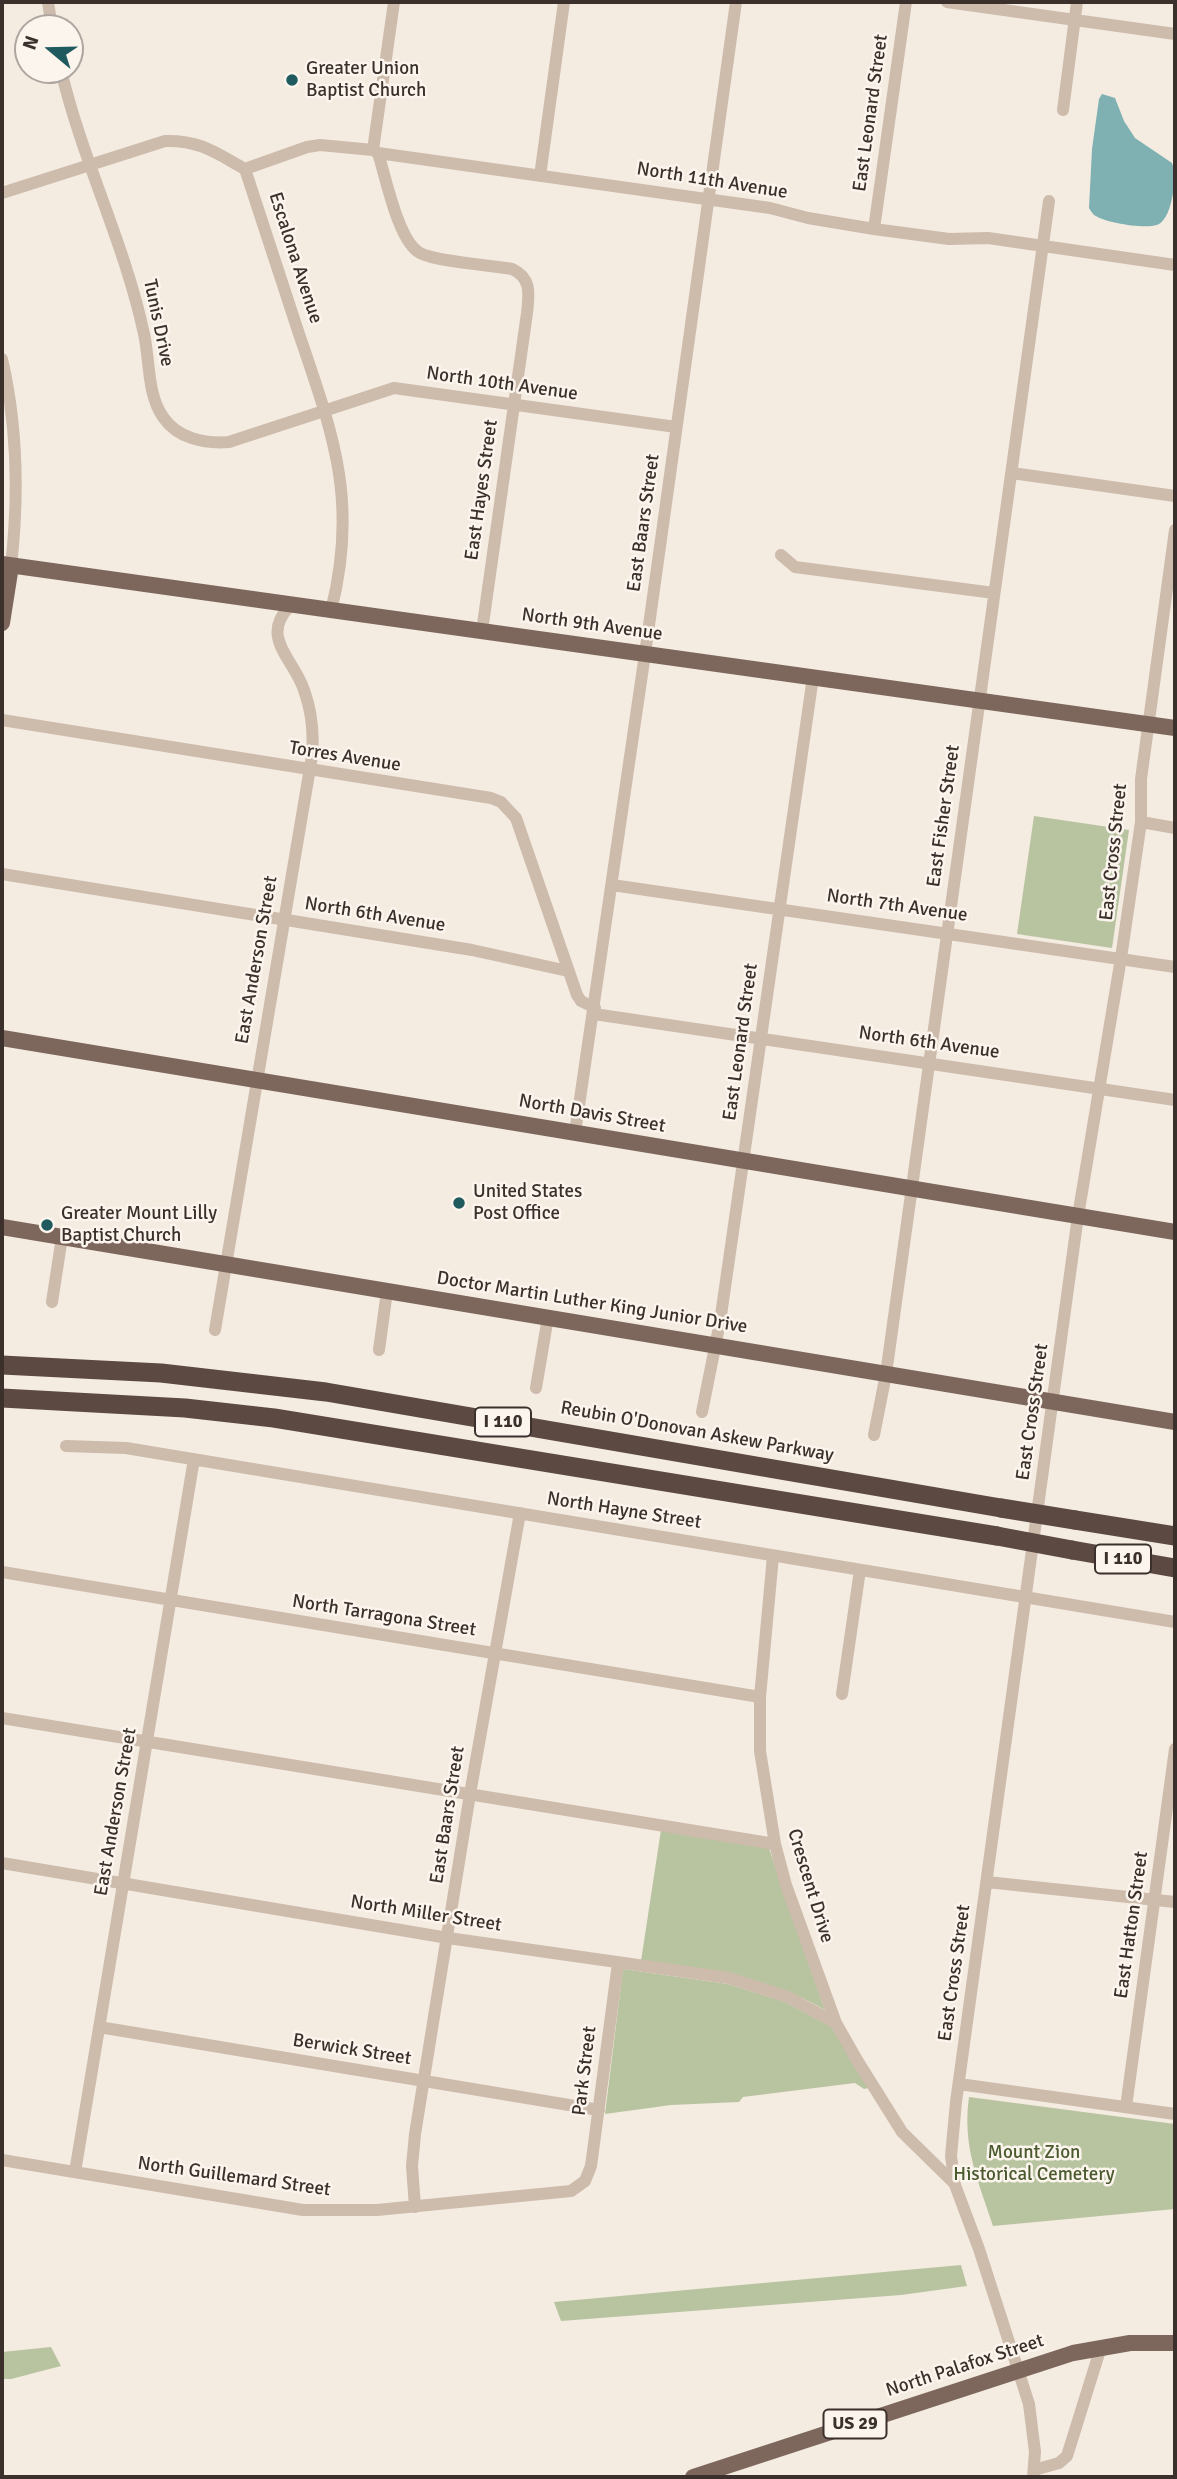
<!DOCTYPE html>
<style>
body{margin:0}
#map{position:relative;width:1177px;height:2479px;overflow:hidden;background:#f4ebe1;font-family:Signika,sans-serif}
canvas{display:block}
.frame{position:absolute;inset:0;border:4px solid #3b302b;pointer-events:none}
.north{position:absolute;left:14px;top:14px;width:70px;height:70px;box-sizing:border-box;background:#fbf5ee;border:2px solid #aea6a0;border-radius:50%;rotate:289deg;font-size:19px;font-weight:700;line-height:28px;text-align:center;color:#3b302b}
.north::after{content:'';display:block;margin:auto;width:24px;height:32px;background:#1f5a5e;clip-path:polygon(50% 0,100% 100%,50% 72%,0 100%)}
</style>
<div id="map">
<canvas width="1177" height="2479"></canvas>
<div class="frame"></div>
<div class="north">N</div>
</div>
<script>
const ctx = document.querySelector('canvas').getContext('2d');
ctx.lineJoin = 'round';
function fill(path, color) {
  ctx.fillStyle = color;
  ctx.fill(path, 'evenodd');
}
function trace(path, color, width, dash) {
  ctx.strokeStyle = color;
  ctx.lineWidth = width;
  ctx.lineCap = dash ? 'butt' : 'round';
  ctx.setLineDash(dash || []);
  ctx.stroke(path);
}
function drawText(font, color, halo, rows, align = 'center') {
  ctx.font = font + ' Signika,sans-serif';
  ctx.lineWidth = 5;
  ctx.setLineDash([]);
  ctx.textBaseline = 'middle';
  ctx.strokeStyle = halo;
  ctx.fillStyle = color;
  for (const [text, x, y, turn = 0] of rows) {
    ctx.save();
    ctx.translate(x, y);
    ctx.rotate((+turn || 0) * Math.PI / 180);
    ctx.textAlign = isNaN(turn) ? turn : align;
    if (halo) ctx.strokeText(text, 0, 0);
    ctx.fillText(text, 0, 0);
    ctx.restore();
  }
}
const green = new Path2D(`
 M1034,816l95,14 -17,118 -95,-14z
 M661,1830l108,18 56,162c-57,-34 -120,-40 -184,-49z
 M623,1969l105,15 57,18 47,25 36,61 -4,1 -9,-6 -112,14 -4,5 -68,3 -66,9z
 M969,2097l206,27v85l-182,17c-15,-46 -31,-80 -24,-129z
 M961,2265l6,21 -66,9 -340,26 -7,-19z
 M51,2347l10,19 -50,13h-9v-27z`);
const water = new Path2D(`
 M1102,94l13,4 9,23 11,17 37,25c5,13 1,53 -13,61 -10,6 -53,-1 -63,-8 -3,-1 -5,-5 -7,-8l3,-59 7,-50z`);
const minor = new Path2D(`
 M48,2l4,26
 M947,2l228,32
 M61,70c21,90 64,174 83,264 6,27 3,60 19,83 14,21 41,27 66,25l165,-54 282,39
 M1063,110l14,-108
 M373,150l21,-148
 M378,153c8,25 20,88 42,100 17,9 71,12 92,16 20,9 17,25 15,44l-45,318
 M245,169l62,-22 13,-2 53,5 5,3 392,55 38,10 66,11 75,10 39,-1 187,27
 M540,176l24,-174
 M2,193l163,-52c35,-1 51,12 80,28 18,54 35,108 53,162 35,103 61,170 33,280
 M874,229l32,-227
 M2,359c16,69 17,136 9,207
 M1012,473l163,23
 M781,555l14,12 199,26
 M2,720l489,78 10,4 15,16 61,177 4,6 14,7
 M1141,822l34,6
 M2,874l470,76 96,21
 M612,885l563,82
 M594,1014l581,86
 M575,1133l70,-479 91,-652
 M52,1302l10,-65
 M215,1330l97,-574c2,-23 0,-44 -8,-66 -10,-31 -45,-53 -14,-84
 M379,1350l8,-59
 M536,1388l12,-71
 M702,1412l18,-90 93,-645
 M874,1435l12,-61 163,-1173
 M66,1446l60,2 1049,174
 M773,1556l-13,141v54l15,93 11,41 50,138 21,37 45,72 53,52
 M2,1572l758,125
 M842,1694l18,-124
 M2,1718l773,126
 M2,1863l446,75 281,40 59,19 48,26
 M987,1882l188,20
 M99,2027l500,83
 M959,2084l216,30
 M1126,2107l49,-358
 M2,2160l301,50h74l194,-19 14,-10 6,-15 27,-203
 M75,2172l119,-713
 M415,2207l-3,-41 3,-32 55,-340 50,-281
 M1034,2470l25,-7 8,-7 34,-109
 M1033,2477l2,-25 -6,-48 -50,-155 -24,-64 -4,-29 5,-54 122,-886 43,-258 20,-136v-43l34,-249`);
const major = new Path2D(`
 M2,564l1173,164
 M2,623l9,-57
 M2,1038l1173,194
 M2,1227l1173,195
 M693,2477l380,-124 57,-10h45`);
const highway = new Path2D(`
 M2,1365l159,8 165,19 675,116
 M2,1398l183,10 89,10 723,118
 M1075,1520l100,16
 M1072,1550l103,18`);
const highwayBridge = new Path2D(`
 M1001,1508l74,12
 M997,1536l75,14`);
const markers = [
 [292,80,7,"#1f5a5e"],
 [459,1203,7,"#1f5a5e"],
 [47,1225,7,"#1f5a5e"]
];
const shields = [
 [503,1422,56],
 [1123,1559,56],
 [855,2424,63]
];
const shieldNames = [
 ["I 110",503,1422],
 ["I 110",1123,1559],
 ["US 29",855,2424]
];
const poiNames = [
 ["Greater Union",306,69],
 ["Baptist Church",306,91],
 ["United States",473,1192],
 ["Post Office",473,1214],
 ["Greater Mount Lilly",61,1214],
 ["Baptist Church",61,1236]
];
const streetNames = [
 ["East Leonard Street",871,113,-82],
 ["North 11th Avenue",712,181,9],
 ["Escalona Avenue",295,258,72],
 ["Tunis Drive",158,323,78],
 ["North 10th Avenue",502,384,8],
 ["East Hayes Street",482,490,-82],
 ["East Baars Street",644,523,-82],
 ["North 9th Avenue",592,625,8],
 ["Torres Avenue",345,757,9],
 ["East Fisher Street",944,816,-82],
 ["East Cross Street",1114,852,-84],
 ["North 7th Avenue",897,906,8],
 ["North 6th Avenue",375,915,9],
 ["East Anderson Street",257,960,-80],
 ["East Leonard Street",741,1042,-82],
 ["North 6th Avenue",929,1043,8],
 ["North Davis Street",592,1114,10],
 ["Doctor Martin Luther King Junior Drive",592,1303,9],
 ["East Cross Street",1033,1412,-82],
 ["Reubin O'Donovan Askew Parkway",697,1432,10],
 ["North Hayne Street",624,1511,9],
 ["North Tarragona Street",384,1616,9],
 ["East Anderson Street",116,1812,-80],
 ["East Baars Street",448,1815,-81],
 ["Crescent Drive",810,1886,73],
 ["North Miller Street",426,1914,9],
 ["East Hatton Street",1132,1925,-82],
 ["East Cross Street",955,1973,-82],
 ["Berwick Street",352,2050,9],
 ["Park Street",585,2071,-83],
 ["North Guillemard Street",234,2177,8],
 ["North Palafox Street",965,2366,-18]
];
const parkNames = [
 ["Mount Zion",1034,2153],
 ["Historical Cemetery",1034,2175]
];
fill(green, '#b8c4a0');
fill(water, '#7fb0b2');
trace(minor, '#cdbbac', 12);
trace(major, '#7d675c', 16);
trace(highway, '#5c4a42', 19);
trace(highwayBridge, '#5c4a42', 19);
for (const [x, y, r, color] of markers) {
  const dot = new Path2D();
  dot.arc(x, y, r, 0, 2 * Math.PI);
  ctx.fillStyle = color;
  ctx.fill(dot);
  trace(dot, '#fbf5ee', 2.5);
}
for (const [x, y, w] of shields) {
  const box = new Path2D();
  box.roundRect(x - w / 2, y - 14.5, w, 29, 5);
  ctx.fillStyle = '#fbf5ee';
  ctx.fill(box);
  trace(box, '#3b302b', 2);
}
drawText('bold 18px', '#3b302b', null, shieldNames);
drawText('19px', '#3b302b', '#fbf5ee', poiNames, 'left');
drawText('19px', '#3b302b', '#fbf5ee', streetNames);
drawText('19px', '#4a5a2e', '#fbf5ee', parkNames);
</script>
